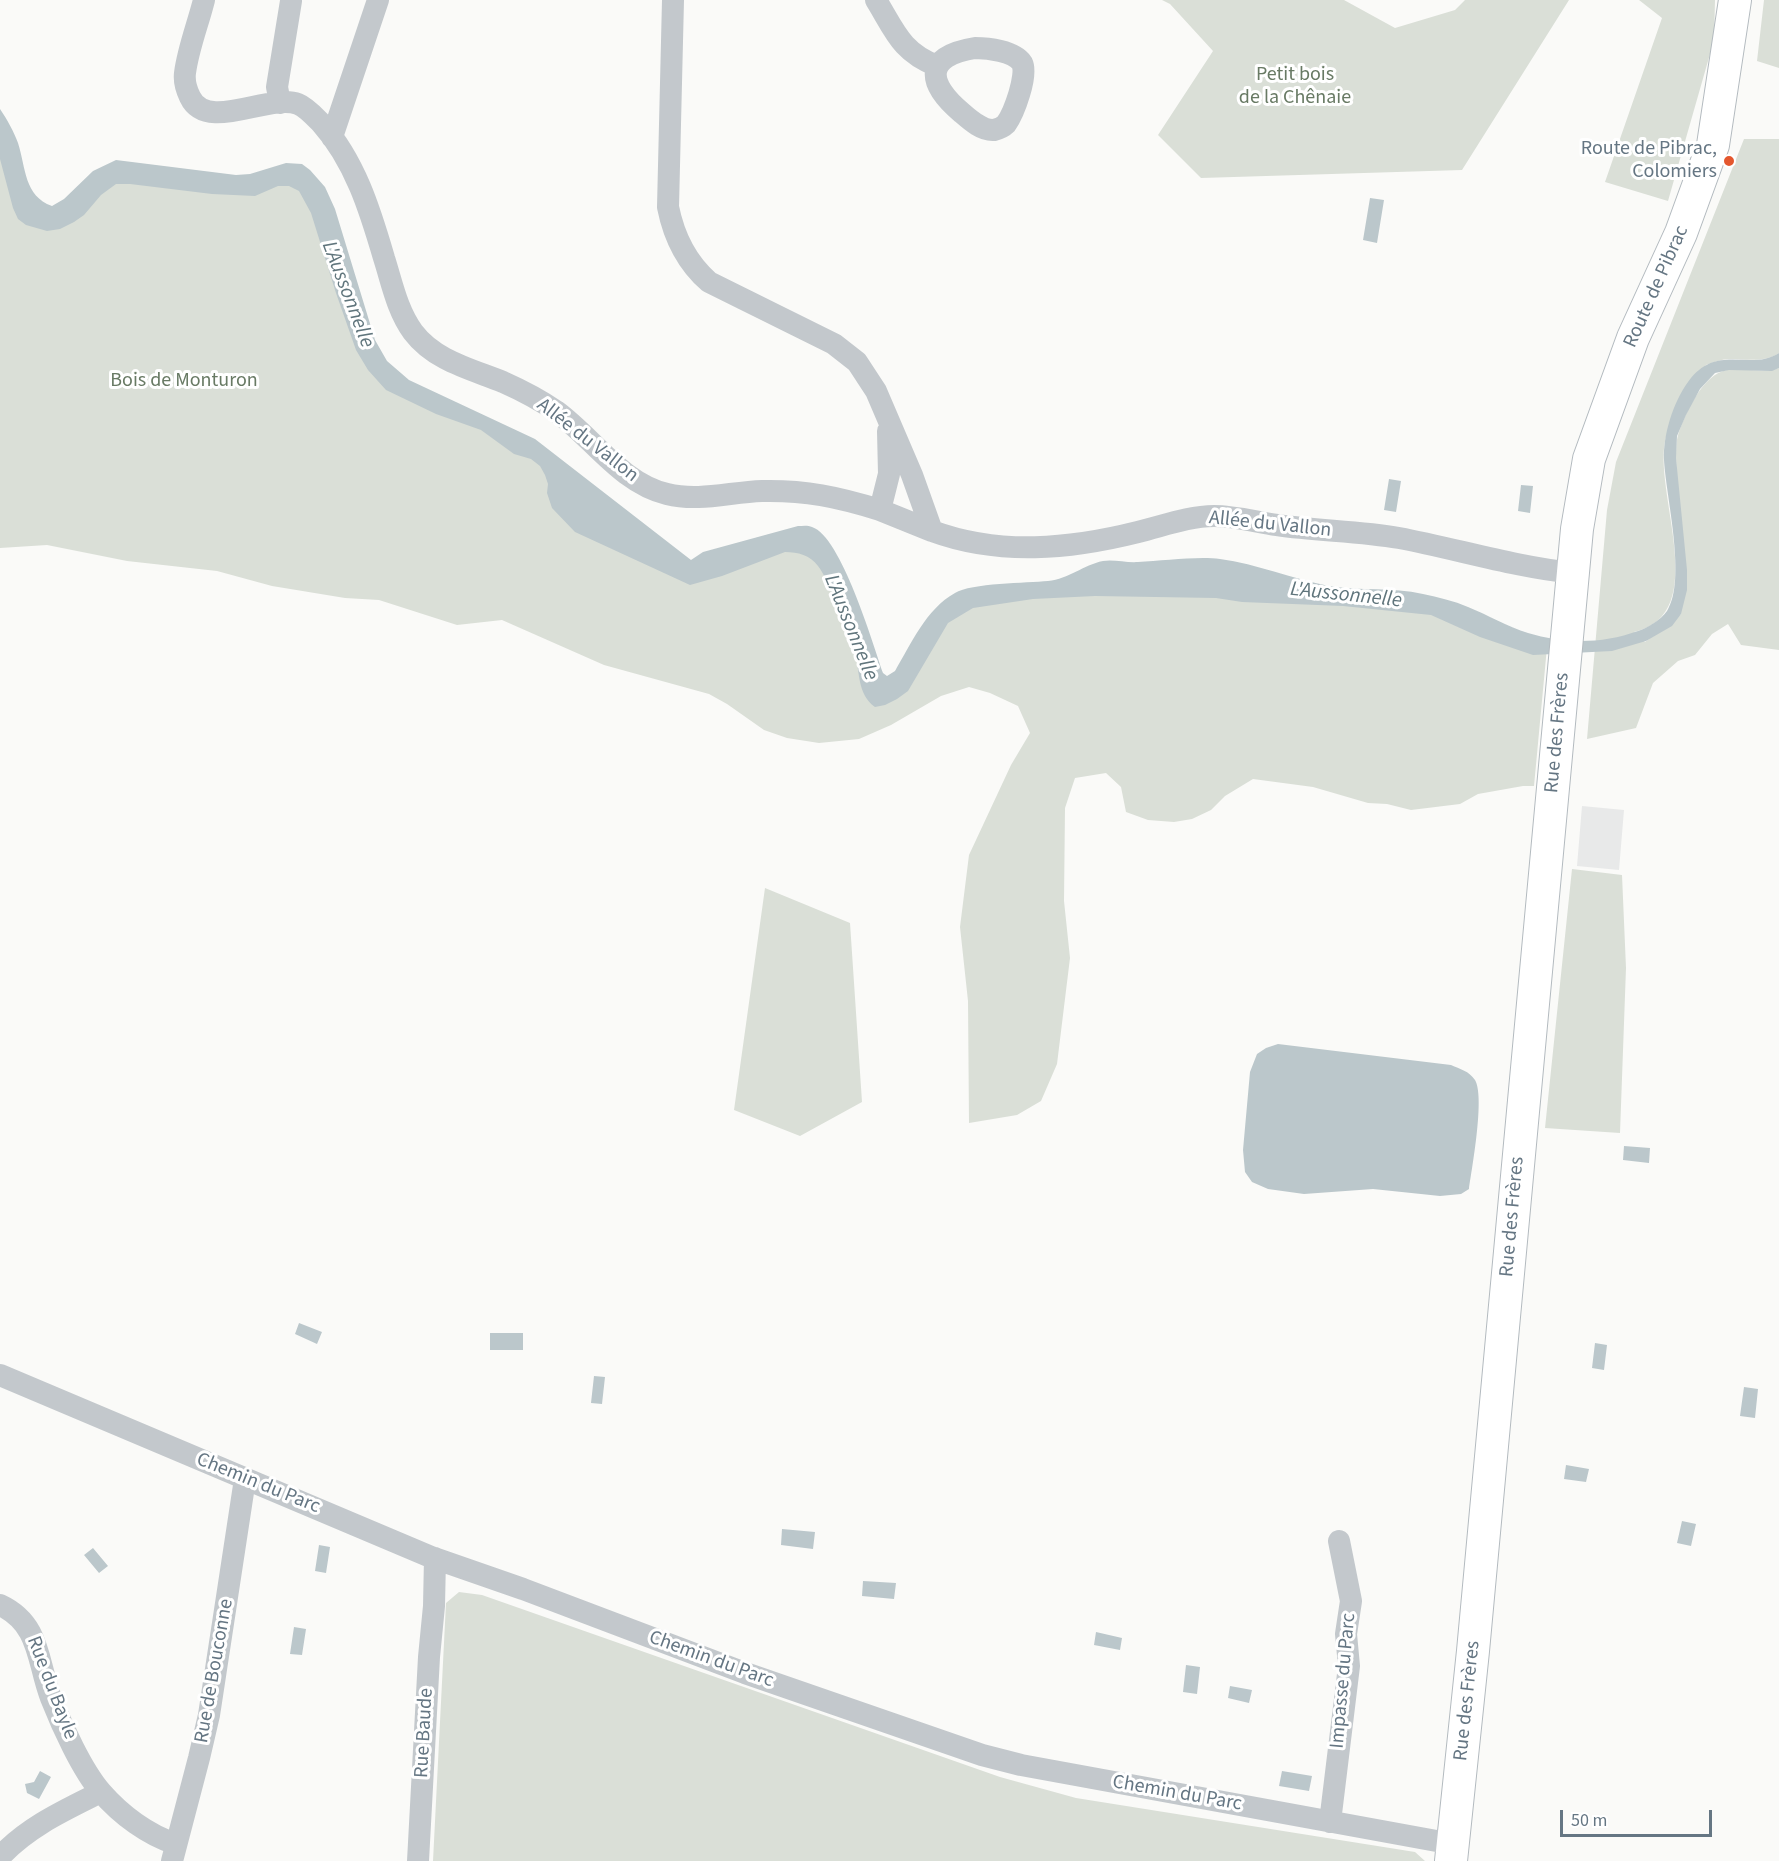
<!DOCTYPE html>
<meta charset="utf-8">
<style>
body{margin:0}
#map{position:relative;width:1779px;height:1861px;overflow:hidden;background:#fafaf8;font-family:"Source Sans 3",sans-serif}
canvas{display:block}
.scale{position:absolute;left:1560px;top:1810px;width:152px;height:27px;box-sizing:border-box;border:3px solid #657683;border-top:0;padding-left:8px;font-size:18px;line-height:21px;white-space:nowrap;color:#657683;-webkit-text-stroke:4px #fff;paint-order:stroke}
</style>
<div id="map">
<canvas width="1779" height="1861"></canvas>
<div class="scale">50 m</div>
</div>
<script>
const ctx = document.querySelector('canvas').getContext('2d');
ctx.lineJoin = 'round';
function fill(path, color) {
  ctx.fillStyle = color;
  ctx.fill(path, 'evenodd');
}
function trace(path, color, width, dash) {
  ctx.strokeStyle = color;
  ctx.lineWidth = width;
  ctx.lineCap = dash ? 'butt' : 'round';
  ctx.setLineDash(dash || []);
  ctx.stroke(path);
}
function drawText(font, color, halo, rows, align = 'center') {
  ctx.font = font + ' "Source Sans 3",sans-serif';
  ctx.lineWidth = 6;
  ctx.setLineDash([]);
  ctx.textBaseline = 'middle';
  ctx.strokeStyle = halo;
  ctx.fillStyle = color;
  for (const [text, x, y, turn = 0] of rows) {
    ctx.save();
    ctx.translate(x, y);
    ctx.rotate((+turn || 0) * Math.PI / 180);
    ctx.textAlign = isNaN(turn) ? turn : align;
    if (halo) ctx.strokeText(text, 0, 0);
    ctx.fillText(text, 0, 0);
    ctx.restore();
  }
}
const built = new Path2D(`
 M1582,806l42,4 -5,60 -42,-4z`);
const green = new Path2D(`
 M1162,0h182l51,28 60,-18 10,-10h104l-107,170 -261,8 -43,-43 55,-84 -43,-47z
 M1639,0h76l-1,40 -46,161 -63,-19 57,-164z
 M1764,0h15v68l-22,-7z
 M0,126l17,69 30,27 53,-42 141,6 60,-10 74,190 154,85 173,118 111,-36 65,164 78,-101 216,-17 241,24 134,44 -13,139h-11l-45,8 -18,10 -49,6 -24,-6 -19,-1 -55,-16 -60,-8 -28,17 -14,14 -19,9 -18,3 -26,-2 -22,-8 -5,-25 -15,-14 -31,5 -10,30 -1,93 6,57 -13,106 -16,37 -24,14 -48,8 -1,-122 -8,-74 9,-72 42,-90 19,-32 -12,-27 -28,-13 -21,-6 -28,9 -50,29 -32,14 -40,4 -32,-5 -23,-8 -37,-26 -18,-10 -105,-29 -102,-45 -45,5 -78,-25 -34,-2 -73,-12 -55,-15 -90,-10 -80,-16 -47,3z
 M1744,139h35v214c-14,10 -33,6 -49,6 -8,0 -16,3 -24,6 -10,17 -19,34 -29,52 -3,6 -9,13 -11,20 -15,53 48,177 -32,195l11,10 36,-28 -5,-156c0,-7 0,-16 2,-23 7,-22 25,-61 49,-65 17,-3 36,4 52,-2v282l-38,-5 -13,-21 -16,10 -17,21 -17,6 -25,22 -17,45 -49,11 20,-229 9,-48z
 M1572,869l50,6 4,93 -6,165 -75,-5z
 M765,888l85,35 12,179 -62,34 -66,-26z
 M459,1592l23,3 518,182 76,21 339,54 10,9h-992l13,-258z`);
const water = new Path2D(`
 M0,109c7,10 14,23 18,34 8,25 6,53 34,63l12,-7 29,-28 23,-11 120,15 14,-1 36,-11 16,1 8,6 15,17 10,22 40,131 12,21 22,19 126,59 156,121 12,-8 95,-26c4,0 10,-1 14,1 29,9 61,117 71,146l4,3 8,-5c16,-27 31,-62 60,-78 16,-10 72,-10 93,-12 21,-2 35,-16 55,-20 10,-2 24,2 35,1 24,-1 60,-6 82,-3 37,5 73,20 109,27 31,5 63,1 94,8 15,3 31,7 45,13 20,8 40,20 60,26 36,11 74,11 110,-2 9,-3 23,-11 29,-20 20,-31 -1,-114 -3,-151 -1,-25 9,-57 24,-78 29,-40 62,-10 91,-29v15l-7,3 -43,-1 -14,3 -15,16 -14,26 -9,21 -1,22 11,112v20l-6,24 -9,12 -26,15 -34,10 -79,4 -53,-18 -49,-22 -88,-9 -101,-4 -26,-4 -121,-2 -62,3 -60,9 -25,15 -40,68 -11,8 -12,6 -10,2c-18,-13 -15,-35 -20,-55 -4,-16 -27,-74 -37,-86 -8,-11 -20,-14 -33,-14l-63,24 -32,9 -115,-53 -23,-24 -5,-15 1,-9 -3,-9 -5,-9 -9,-7 -17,-5 -33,-24 -45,-16 -50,-24 -18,-20 -12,-20 -20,-57 -25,-80 -12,-22 -10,-5h-11l-23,10 -43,-2 -82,-10h-14l-15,11 -17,20 -10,7 -14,7 -13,2 -21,-6 -8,-6 -5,-11 -13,-49z
 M1370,198l14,2 -7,43 -14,-3z
 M1389,479l12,2 -5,31 -12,-2z
 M1521,485l12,1 -3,27 -12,-2z
 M1278,1044l173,21c9,4 18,6 24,15 10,17 -3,88 -6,109l-8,5 -21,2 -67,-7 -69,5 -36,-5 -16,-7 -7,-10 -2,-22 7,-78 7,-18 9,-6z
 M1624,1146l26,2 -1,15 -26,-3z
 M299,1323l23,9 -5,12 -22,-10z
 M490,1333h33v17h-33z
 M1595,1343l12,2 -3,25 -12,-2z
 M594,1376l11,1 -3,27 -11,-1z
 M1744,1387l14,2 -3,29 -15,-2z
 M1566,1465l23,4 -3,13 -22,-3z
 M1682,1521l14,3 -5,22 -14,-3z
 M782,1529l33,3 -2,17 -32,-4z
 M319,1545l11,2 -4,26 -11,-2z
 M93,1548l15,18 -9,7 -15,-18z
 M863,1581l33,2 -2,16 -32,-3z
 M294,1627l12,2 -4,26 -12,-1z
 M1096,1632l26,6 -2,12 -26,-5z
 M1186,1665l14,2 -3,27 -14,-2z
 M1230,1686l22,4 -3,13 -21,-5z
 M40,1771l11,6 -12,22 -12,-6 -2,-9 9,-2z
 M1282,1771l30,5 -3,15 -30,-5z`);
const minor = new Path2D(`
 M204,0c-6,24 -16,49 -19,73 -1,8 1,16 5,24 17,36 79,-4 108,7 8,3 17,13 23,19 34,38 49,87 63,135 8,25 13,52 29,74 22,29 58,37 90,50 18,8 37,18 53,29 37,27 65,72 111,83 32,8 63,-2 95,-3 43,-1 76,6 118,19l9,-36 -1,-43
 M673,0l-5,207c6,30 18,55 41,75l125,62 23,18 19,29 36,84 20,56c68,25 138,18 206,1 25,-6 51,-16 76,-16 21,0 42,6 63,9 40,6 82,6 122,13 58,11 116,29 174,35
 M876,0c19,31 25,52 61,66
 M975,48c13,0 39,3 47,15 6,12 -8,50 -16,61 -3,3 -8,5 -12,6 -12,1 -24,-10 -32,-17 -36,-30 -38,-57 13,-65z
 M280,103l-3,-16 14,-86
 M332,137l46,-137
 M880,510l52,21
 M0,1375l431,182 92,32 222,84 237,82 39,10 432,79
 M0,1605c41,19 37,57 51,93 11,28 31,72 50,94 20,23 47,43 75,52
 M1330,1822l19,-156 -3,-32 5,-33 -12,-60
 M0,1857c27,-30 65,-47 101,-65
 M172,1861l27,-103 10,-43 36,-236
 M418,1861l11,-204 5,-51 1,-48`);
const secondary = new Path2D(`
 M1451,1861l22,-210 104,-1122 12,-70 44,-121 48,-105 32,-88 22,-145`);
const markers = [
 [1729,161,6,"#e4572e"]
];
const parkNames = [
 ["Petit bois",1295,76],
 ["de la Chênaie",1295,99],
 ["Bois de Monturon",184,382]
];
const poiNames = [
 ["Route de Pibrac,",1717,150],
 ["Colomiers",1717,173]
];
const streetNames = [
 ["Route de Pibrac",1657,287,-66],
 ["Allée du Vallon",587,441,38],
 ["Allée du Vallon",1270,525,6],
 ["Rue des Frères",1558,733,-85],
 ["Rue des Frères",1513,1217,-85],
 ["Chemin du Parc",258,1484,22],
 ["Chemin du Parc",711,1660,20],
 ["Rue de Bouconne",215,1671,-80],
 ["Impasse du Parc",1344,1681,-85],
 ["Rue du Bayle",51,1688,69],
 ["Rue des Frères",1468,1701,-84],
 ["Rue Baude",425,1733,-87],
 ["Chemin du Parc",1177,1794,10]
];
const waterNames = [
 ["L'Aussonnelle",347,295,69],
 ["L'Aussonnelle",1346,596,6],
 ["L'Aussonnelle",850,628,68]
];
fill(built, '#e8e9e9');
fill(green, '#dadfd7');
fill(water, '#bbc7cb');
trace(secondary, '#b3babf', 34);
trace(minor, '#c3c8cc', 22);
trace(secondary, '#fff', 32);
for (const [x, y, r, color] of markers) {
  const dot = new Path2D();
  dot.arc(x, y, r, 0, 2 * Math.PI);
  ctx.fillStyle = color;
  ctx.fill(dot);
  trace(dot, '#fff', 2);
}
drawText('20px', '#687a64', '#fff', parkNames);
drawText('20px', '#657683', '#fff', poiNames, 'right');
drawText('20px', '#657683', '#fff', streetNames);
drawText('italic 21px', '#60757c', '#fff', waterNames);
</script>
